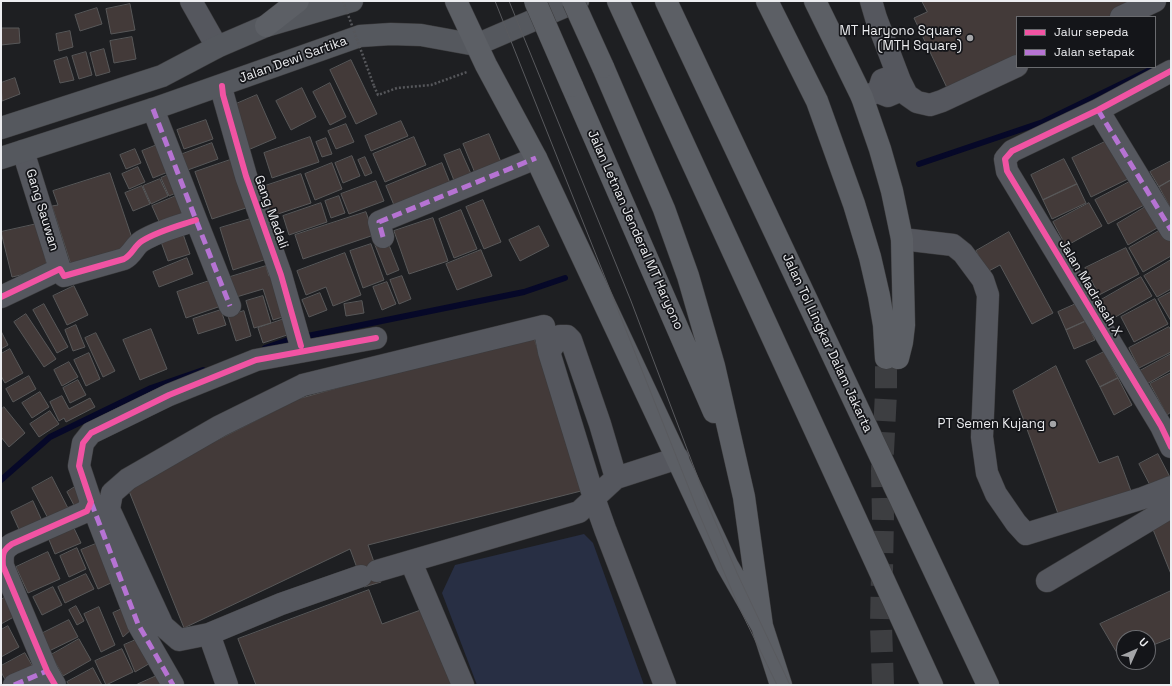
<!DOCTYPE html>
<style>
body{margin:0}
#map{position:relative;width:1172px;height:686px;overflow:hidden;background:#1e1f22;font-family:"Space Grotesk",sans-serif}
canvas{display:block}
.frame{position:absolute;inset:0;border:2px solid #ecedf0;pointer-events:none}
.legend{position:absolute;left:1016px;top:16px;width:140px;height:52px;box-sizing:border-box;background:#141519;border:1px solid #6a6b6f;margin:0;padding:5px 7px;list-style:none;font-size:12px;color:#ecedf0}
.legend li{display:flex;align-items:center;gap:8px;height:20px}
.legend b{width:20px;border:1px solid #6a6b6f}
.north{position:absolute;left:1116px;top:630px;width:40px;height:40px;box-sizing:border-box;background:#141519;border:1px solid #6a6b6f;border-radius:50%;rotate:45deg;font-size:11px;font-weight:700;line-height:16px;text-align:center;color:#ecedf0}
.north::after{content:'';display:block;margin:auto;width:14px;height:18px;background:#a4a5a8;clip-path:polygon(50% 0,100% 100%,50% 72%,0 100%)}
</style>
<div id="map">
<canvas width="1172" height="686"></canvas>
<div class="frame"></div>
<ul class="legend">
<li><b style="height:5px;background:#f153a3"></b>Jalur sepeda</li>
<li><b style="height:5px;background:#b673d3"></b>Jalan setapak</li>
</ul>
<div class="north">U</div>
</div>
<script>
const ctx = document.querySelector('canvas').getContext('2d');
ctx.lineJoin = 'round';
function fill(path, color) {
  ctx.fillStyle = color;
  ctx.fill(path, 'evenodd');
}
function trace(path, color, width, dash) {
  ctx.strokeStyle = color;
  ctx.lineWidth = width;
  ctx.lineCap = dash ? 'butt' : 'round';
  ctx.setLineDash(dash || []);
  ctx.stroke(path);
}
function drawText(font, color, halo, rows, align = 'center') {
  ctx.font = font + ' "Space Grotesk",sans-serif';
  ctx.lineWidth = 3.5;
  ctx.setLineDash([]);
  ctx.textBaseline = 'middle';
  ctx.strokeStyle = halo;
  ctx.fillStyle = color;
  for (const [text, x, y, turn = 0] of rows) {
    ctx.save();
    ctx.translate(x, y);
    ctx.rotate((+turn || 0) * Math.PI / 180);
    ctx.textAlign = isNaN(turn) ? turn : align;
    if (halo) ctx.strokeText(text, 0, 0);
    ctx.fillText(text, 0, 0);
    ctx.restore();
  }
}
const green = new Path2D(`
 M584,534l9,9 51,142h-167l-35,-92 13,-28z`);
const stream = new Path2D(`
 M919,164l124,-42 107,-52
 M265,348l23,-8 236,-48 41,-14
 M1,480l49,-43 101,-49 52,-18`);
const building = new Path2D(`
 M922,1h222l-35,16h-92v42l-69,31 -34,-72 13,-6z
 M130,4l5,26 -24,4 -5,-25z
 M97,8l5,16 -22,7 -5,-16z
 M1,28h18l1,15 -19,2z
 M70,31l3,16 -14,4 -3,-17z
 M132,37l4,22 -22,4 -4,-22z
 M104,49l6,23 -14,4 -6,-23z
 M86,52l6,23 -13,4 -7,-23z
 M67,57l7,23 -14,3 -6,-22z
 M351,60l26,54 -21,10 -26,-54z
 M15,78l5,16 -18,7 -1,-18z
 M330,83l16,34 -16,8 -17,-33z
 M302,88l14,29 -25,13 -15,-29z
 M257,95l19,43 -28,12 -19,-43z
 M206,120l7,19 -29,10 -7,-19z
 M401,121l7,15 -37,15 -6,-15z
 M346,124l8,18 -18,7 -8,-18z
 M489,134l12,28 -26,11 -12,-29z
 M310,137l9,25 -47,16 -8,-25z
 M414,137l12,28 -41,17 -12,-28z
 M326,138l6,16 -10,3 -6,-15z
 M1113,138l19,39 -41,20 -19,-39z
 M162,143l11,27 -20,8 -11,-27z
 M212,143l6,16 -33,12 -5,-16z
 M135,149l6,14 -15,6 -6,-14z
 M460,149l12,27 -17,7 -11,-28z
 M352,156l8,20 -17,7 -8,-20z
 M365,157l7,16 -7,3 -7,-16z
 M236,158l16,48 -40,13 -17,-47z
 M1064,159l13,25 -34,16 -12,-25z
 M1171,161v19l-12,7 -9,-15z
 M332,163l10,26 -27,11 -10,-26z
 M442,163l10,25 -56,22 -10,-24z
 M138,167l7,15 -16,7 -7,-15z
 M110,173l25,74 -63,21 -20,-62 6,-1 -5,-14z
 M173,173l7,18 -11,5 -8,-18z
 M301,174l10,29 -45,15 -10,-29z
 M1137,178l13,24 -42,22 -13,-24z
 M160,179l8,17 -17,8 -8,-18z
 M1171,180v29l-12,-22z
 M376,181l8,20 -35,13 -8,-20z
 M1077,184l9,19 -34,16 -9,-19z
 M142,186l8,18 -17,7 -8,-18z
 M176,196l8,20 -23,10 -9,-20z
 M339,196l6,17 -14,5 -6,-17z
 M483,200l18,42 -17,7 -18,-42z
 M321,203l6,19 -38,13 -6,-19z
 M1089,203l13,23 -36,20 -13,-24z
 M1152,203l12,21 -36,21 -11,-21z
 M461,210l16,39 -23,9 -15,-39z
 M366,212l8,23 -71,24 -8,-24z
 M257,217l13,41 -37,12 -13,-42z
 M433,218l15,43 -39,13 -15,-43z
 M37,224l11,45 -36,8 -11,-45z
 M539,226l10,20 -29,15 -11,-21z
 M1164,228l7,12v16l-28,16 -14,-24z
 M182,231l8,23 -22,7 -8,-22z
 M1009,232l44,81 -21,11 -32,-59 -13,7 -11,-21z
 M387,240l12,30 -12,5 -12,-30z
 M371,244l13,36 -21,8 -13,-37z
 M1126,248l13,26 -40,21 -14,-27z
 M481,250l11,26 -35,14 -11,-26z
 M345,253l16,42 -28,11 -7,-19 -20,8 -9,-24z
 M187,258l6,16 -34,13 -6,-15z
 M1171,260v29l-14,8 -13,-21z
 M266,266l3,10 8,-2 12,41 -16,5 -10,-31 -30,9 -6,-20z
 M402,276l9,23 -12,5 -9,-24z
 M1141,277l11,19 -40,23 -11,-19z
 M215,279l9,26 -38,13 -9,-26z
 M387,282l9,22 -14,6 -9,-23z
 M74,286l14,29 -21,10 -14,-29z
 M1171,292v29l-13,-22z
 M320,293l7,17 -18,7 -7,-17z
 M263,296l8,27 -17,5 -8,-27z
 M1155,299l13,25 -34,18 -13,-25z
 M362,301l2,12 -18,3 -2,-12z
 M1078,303l8,18 -20,9 -8,-18z
 M44,304l24,43 -11,6 -24,-43z
 M221,310l5,15 -28,9 -5,-15z
 M244,311l7,25 -15,5 -8,-25z
 M26,314l30,45 -12,8 -30,-45z
 M290,317l6,15 -33,11 -5,-15z
 M1086,321l9,19 -21,9 -8,-19z
 M76,325l9,22 -12,4 -8,-21z
 M1169,327l2,3v22l-32,16 -10,-20z
 M151,329l16,40 -27,11 -17,-40z
 M1,331l7,14 -7,4z
 M96,333l19,38 -12,6 -18,-39z
 M533,334l48,157 -213,54 13,37 -17,5 -14,-38 -166,79 -57,-142 171,-87z
 M10,349l13,24 -18,10 -4,-7v-22z
 M1104,352l14,26 -18,9 -14,-26z
 M89,353l11,26 -14,7 -12,-26z
 M1171,354v16l-26,15 -7,-13z
 M69,362l9,15 -16,9 -8,-16z
 M1056,366l43,97 19,-7 13,35 -71,28 -47,-128z
 M1171,373v39l-4,3 -17,-31z
 M29,376l7,13 -23,13 -7,-13z
 M1118,378l14,27 -18,10 -14,-28z
 M78,380l8,15 -16,8 -7,-15z
 M40,392l9,15 -17,11 -10,-15z
 M62,396l7,13 21,-11 5,9 -29,15 -2,-4 -5,3 -9,-19z
 M4,407l21,26 -16,14 -8,-10v-27z
 M50,411l9,13 -20,13 -9,-13z
 M1158,454l13,25 -19,10 -13,-25z
 M52,477l20,39 -20,10 -20,-38z
 M78,485l10,20 -11,6 -10,-19z
 M33,501l11,24 -22,11 -11,-24z
 M1171,520v54l-19,-47z
 M72,524l9,19 -26,11 -8,-19z
 M98,543l17,38 -17,8 -17,-39z
 M77,548l9,21 -17,8 -9,-21z
 M48,552l12,27 -32,14 -12,-26z
 M86,574l8,15 -29,14 -7,-16z
 M53,587l9,18 -20,10 -9,-18z
 M369,590l13,34 58,-21 31,82h-215l-18,-46z
 M1171,591v47l-23,9v-9h-24v18l-4,2 -20,-34z
 M10,594l11,19 -20,11v-24z
 M76,606l8,15 -7,4 -8,-15z
 M99,607l16,38 -14,7 -17,-38z
 M124,608l9,20 -10,9 -10,-24z
 M69,620l9,17 -31,15 -8,-17z
 M8,626l11,21 -18,10v-27z
 M79,639l12,21 -28,16 -12,-21z
 M138,639l14,23 -17,10 -11,-27z
 M122,649l11,23 -27,13 -11,-24z
 M25,653l8,14 -26,16 -6,-11v-6z
 M93,668l9,17h-33l-2,-3z
 M161,674l6,11 -29,-1z`);
const highwayTunnel = new Path2D(`
 M883,685l-2,-60 2,-108 -1,-46 4,-78v-35`);
const path = new Path2D(`
 M374,86l4,9 19,-7 34,-3 36,-13`);
const minor = new Path2D(`
 M191,1l26,46
 M871,1l5,17 24,63 7,14 10,7 13,3 12,-4 75,-35
 M1121,17l34,-16
 M1171,71l-73,39 -86,41 -7,8 2,12 154,255 10,21
 M222,86l1,9 23,81 35,99 20,71
 M862,97l16,-5 10,4 7,-3 5,-12 -10,-4 -8,3 -4,12
 M153,109l43,111 34,86
 M1098,110l73,120
 M23,151l37,118
 M383,237l-4,-15 157,-64
 M902,239l51,6 10,8 20,27 5,15 -6,142 5,36 9,21 20,29 10,11 117,-36 28,-11
 M1,297l59,-28 4,7 60,-17c9,-5 10,-13 18,-18 16,-10 36,-15 54,-21
 M549,352l11,-16h7l4,4 29,84 16,54
 M95,512l43,112 35,61
 M411,562l52,123
 M377,571l202,-59 37,-34 62,-20
 M361,576l-80,28 -72,30 -30,6 -16,-14 -54,-117 3,-16 16,-14 92,-53 83,-41 241,-59 5,26 45,146 11,31 60,156
 M1047,581l124,-74
 M209,634l18,51
 M14,685l33,-14
 M55,685l-8,-14 -44,-105c-1,-12 0,-16 9,-22l75,-33 4,-9 -12,-36 4,-23 8,-10 78,-38 87,-35 120,-22`);
const major = new Path2D(`
 M1,128l161,-52 55,-29 49,-21 86,-25
 M1,158l152,-49 207,-73 31,-2 30,1 55,10 102,-44`);
const highway = new Path2D(`
 M456,1l30,64 50,93 191,407 35,61
 M618,1l314,684
 M666,1l322,684
 M767,1l50,100 37,103 16,53 9,39 5,29 2,33
 M815,1l47,96 18,52 12,42 10,48 2,86 -2,17 -4,16
 M266,26l32,-25
 M603,67l61,142 24,67 26,90 30,131 18,129 19,59
 M572,86l142,326`);
const tram = new Path2D(`
 M495,1l203,510 40,94 39,80
 M509,1l122,300 78,206 28,66 53,112`);
const pathBridge = new Path2D(`
 M343,1l31,85`);
const highwayBridge = new Path2D(`
 M535,1l37,85
 M573,1l30,66`);
const quiet = new Path2D(`
 M153,109l43,111 34,86
 M1098,110l73,120
 M383,237l-4,-15 157,-64
 M91,502l47,122 35,61
 M14,685l33,-14`);
const cycleway = new Path2D(`
 M1171,71l-73,39 -86,41 -7,8 2,12 154,255 10,21
 M222,86l1,9 23,81 35,99 20,71
 M1,297l59,-28 4,7 60,-17c9,-5 10,-13 18,-18 16,-10 36,-15 54,-21
 M55,685l-8,-14 -44,-105c-1,-12 0,-16 9,-22l75,-33 4,-9 -12,-36 4,-23 8,-10 78,-38 87,-35 120,-22`);
const markers = [
 [970,38,4,"#a4a5a8"],
 [1053,424,4,"#a4a5a8"]
];
const poiNames = [
 ["MT Haryono Square",962,31],
 ["(MTH Square)",962,46],
 ["PT Semen Kujang",1045,424]
];
const streetNames = [
 ["Jalan Dewi Sartika",293,60,-20],
 ["Gang Sauwan",42,210,73],
 ["Gang Madali",271,212,70],
 ["Jalan Letnan Jenderal MT Haryono",635,230,66],
 ["Jalan Madrasah X",1090,288,59],
 ["Jalan Tol Lingkar Dalam Jakarta",827,343,65]
];
fill(green, '#282f44');
trace(stream, '#060828', 6);
fill(building, '#433a39');
trace(building, '#585859', 1);
trace(highwayTunnel, '#3d3e41', 22, [22, 11]);
trace(minor, '#3c3c3e', 23);
trace(major, '#3c3c3e', 23);
trace(highway, '#3c3c3e', 23);
trace(path, '#56575b', 2.5, [2, 2]);
trace(minor, '#55575e', 22);
trace(major, '#55585e', 22);
trace(highway, '#5c5f65', 22);
trace(tram, '#595a5e', 1);
trace(highwayBridge, '#3c3c3e', 23, []);
trace(pathBridge, '#56575b', 2.5, [2, 2]);
trace(highwayBridge, '#5c5f65', 22);
trace(quiet, '#b673d3', 5, [10, 5]);
trace(cycleway, '#f153a3', 6);
for (const [x, y, r, color] of markers) {
  const dot = new Path2D();
  dot.arc(x, y, r, 0, 2 * Math.PI);
  ctx.fillStyle = color;
  ctx.fill(dot);
  trace(dot, '#141519', 1.5);
}
drawText('13px', '#ecedf0', '#141519', poiNames, 'right');
drawText('13px', '#ecedf0', '#141519', streetNames);
</script>
